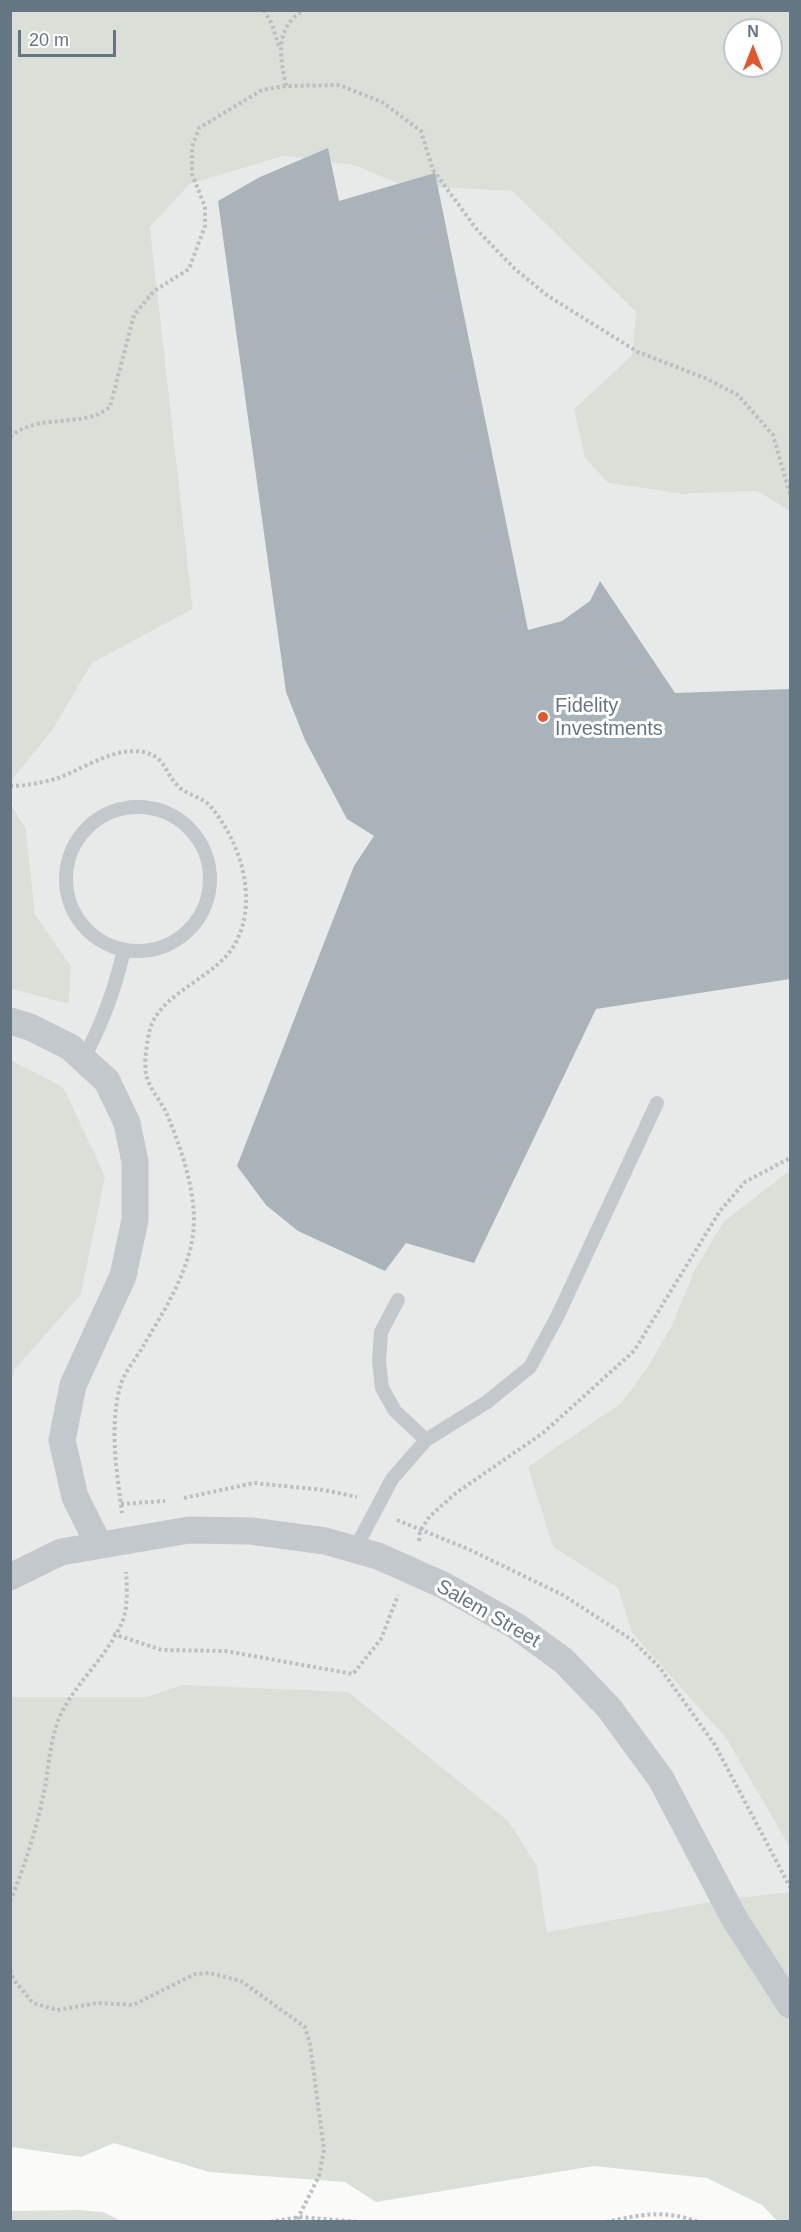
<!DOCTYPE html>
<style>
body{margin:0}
#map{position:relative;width:801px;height:2232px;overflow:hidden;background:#fafaf8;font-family:Arial,sans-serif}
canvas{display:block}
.frame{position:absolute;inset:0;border:12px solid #657683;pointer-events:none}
.north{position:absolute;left:723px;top:18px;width:60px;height:60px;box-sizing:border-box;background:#fff;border:2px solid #c1c8cd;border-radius:50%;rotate:0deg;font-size:16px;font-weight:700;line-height:24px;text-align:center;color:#657683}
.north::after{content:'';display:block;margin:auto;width:21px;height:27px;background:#e4572e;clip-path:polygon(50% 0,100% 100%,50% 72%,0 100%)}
.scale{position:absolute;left:18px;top:30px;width:98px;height:27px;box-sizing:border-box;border:3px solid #657683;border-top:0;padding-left:8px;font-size:18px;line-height:21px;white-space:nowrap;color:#657683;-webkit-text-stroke:4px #fff;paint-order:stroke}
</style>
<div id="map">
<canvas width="801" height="2232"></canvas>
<div class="frame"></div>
<div class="north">N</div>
<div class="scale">20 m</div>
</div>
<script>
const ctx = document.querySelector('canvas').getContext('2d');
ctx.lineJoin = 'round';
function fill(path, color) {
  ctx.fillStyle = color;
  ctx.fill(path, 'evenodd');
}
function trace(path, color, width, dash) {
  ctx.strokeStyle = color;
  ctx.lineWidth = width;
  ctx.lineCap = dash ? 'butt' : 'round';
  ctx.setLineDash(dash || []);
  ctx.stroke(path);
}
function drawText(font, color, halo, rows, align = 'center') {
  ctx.font = font + ' Arial,sans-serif';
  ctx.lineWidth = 6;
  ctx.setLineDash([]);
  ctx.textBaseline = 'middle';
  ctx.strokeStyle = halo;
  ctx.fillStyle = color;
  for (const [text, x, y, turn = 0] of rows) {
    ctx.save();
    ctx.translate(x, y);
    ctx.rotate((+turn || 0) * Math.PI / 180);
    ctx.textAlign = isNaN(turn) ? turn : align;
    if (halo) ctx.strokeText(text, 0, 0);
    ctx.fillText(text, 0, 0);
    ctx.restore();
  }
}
const built = new Path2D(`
 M284,156l69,9 51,21 108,5 124,121 -4,43 -58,54 11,49 23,25 74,11 75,-3 33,20v659l-67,52 -29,49 -22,54 -25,43 -26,35 -92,64 24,80 65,41 14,45 94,105 64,110v44l-65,7 -178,33 -10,-66 -356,-181 -34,12h-136v-315l5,-14 47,-281 -52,-27 -1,-71 59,15 2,-38 -36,-52 -9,-85 -15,-28v-20l41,-50 40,-68 101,-54 -43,-382 40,-43z`);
const green = new Path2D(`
 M11,11h779v500l-33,-20 -75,3 -74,-11 -23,-25 -11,-49 58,-54 4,-43 -124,-121 -108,-5 -51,-21 -69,-9 -94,28 -40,43 43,382 -101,54 -40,68 -41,50zM735,30h36v36h-36z
 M10,801l16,28 9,85 36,52 -2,38 -58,-15z
 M11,1060l52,27 42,89 -24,118 -65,74 -5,14z
 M790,1170v678l-64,-110 -94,-105 -14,-45 -65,-41 -25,-80 93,-64 26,-35 25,-43 22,-54 29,-49z
 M181,1685l167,7 160,129 29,45 10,66 178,-33 65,-7v329h-13l-15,-16 -55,-27 -113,-12 -218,36 -31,-20 -136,-10 -95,-29 -33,14 -70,-10v-450h136z
 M79,2210l24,2 18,9h-110v-10z`);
const building = new Path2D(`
 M328,148l11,53 96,-28 93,457 34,-9 28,-20 10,-20 75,112 115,-4v290l-194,30 -122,254 -68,-20 -21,28 -87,-40 -32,-26 -29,-39 117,-300 20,-30 -27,-17 -42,-79 -19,-48 -68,-491 42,-24z`);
const path = new Path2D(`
 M264,10l8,14 7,23
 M286,86c-6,-30 -12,-56 17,-76
 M10,437c22,-20 57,-13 83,-21 6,-1 12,-6 17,-9l24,-92 20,-24 35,-22 16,-43v-19l-13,-33v-27l7,-19 63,-38 24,-4 53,-1 43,17 39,29 12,39 45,61 37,38 33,27 90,56 67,26 33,17 35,40 17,59
 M10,786c16,0 30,-3 45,-7 28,-9 61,-35 92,-26 18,5 19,21 30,32 9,10 26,12 34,22 30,36 48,94 24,137 -19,34 -74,48 -85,85 -3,12 -6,32 -4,45 2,12 13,25 19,36 14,32 28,72 29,107 1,47 -29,92 -52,131 -7,12 -19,26 -22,39 -11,42 -3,85 2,126
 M184,1498l70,-15 70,7 33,7
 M121,1504l44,-3
 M397,1520l71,29 95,46 69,45 28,28 55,77 75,142
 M419,1541l1,-10 10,-15 26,-23 87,-60 91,-82 86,-140 25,-29 45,-24
 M113,1634l49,16 63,1 128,23 28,-35 17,-44
 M10,1901c15,-35 26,-71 34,-109 5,-24 6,-53 16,-76 16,-35 51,-62 64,-99 4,-14 3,-31 2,-45
 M10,1970l4,10 19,23 24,7 41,-7 35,2 62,-31 15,-1 31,8 64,46 5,17 14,106 -5,26 -23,46
 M270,2222l29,-5 59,5
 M606,2222c34,-7 58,-13 92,0`);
const lane = new Path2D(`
 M66 879a72 72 0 1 1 144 0a72 72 0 1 1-144 0Z
 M83,1059c20,-36 32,-70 41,-109
 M398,1300l-17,32 -2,29 3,27 13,23 31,29
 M355,1549l37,-70 34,-39 61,-38 43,-35 27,-50 100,-214`);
const street = new Path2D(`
 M10,1021l20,6 40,20 37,34 20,42 8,39v58l-12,56 -50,109 -11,55 13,57 24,48
 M10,1577l51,-25 128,-22 62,1 74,10 53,15 65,29 73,41 48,35 45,47 52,71 73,139 56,87`);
const markers = [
 [543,717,6,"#e4572e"]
];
const poiNames = [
 ["Fidelity",555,706],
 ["Investments",555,729]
];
const streetNames = [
 ["Salem Street",488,1614,30]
];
fill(built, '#e8e9e9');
fill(green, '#dadfd7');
fill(building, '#aab3b9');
trace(path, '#bbbfc2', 4, [3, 3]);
trace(lane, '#c3c8cc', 14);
trace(street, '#c3c8cc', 27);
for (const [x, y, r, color] of markers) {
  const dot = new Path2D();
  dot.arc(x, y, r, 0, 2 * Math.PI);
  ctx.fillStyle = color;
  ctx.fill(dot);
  trace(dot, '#fff', 2);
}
drawText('20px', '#657683', '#fff', poiNames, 'left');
drawText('20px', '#657683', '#fff', streetNames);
</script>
